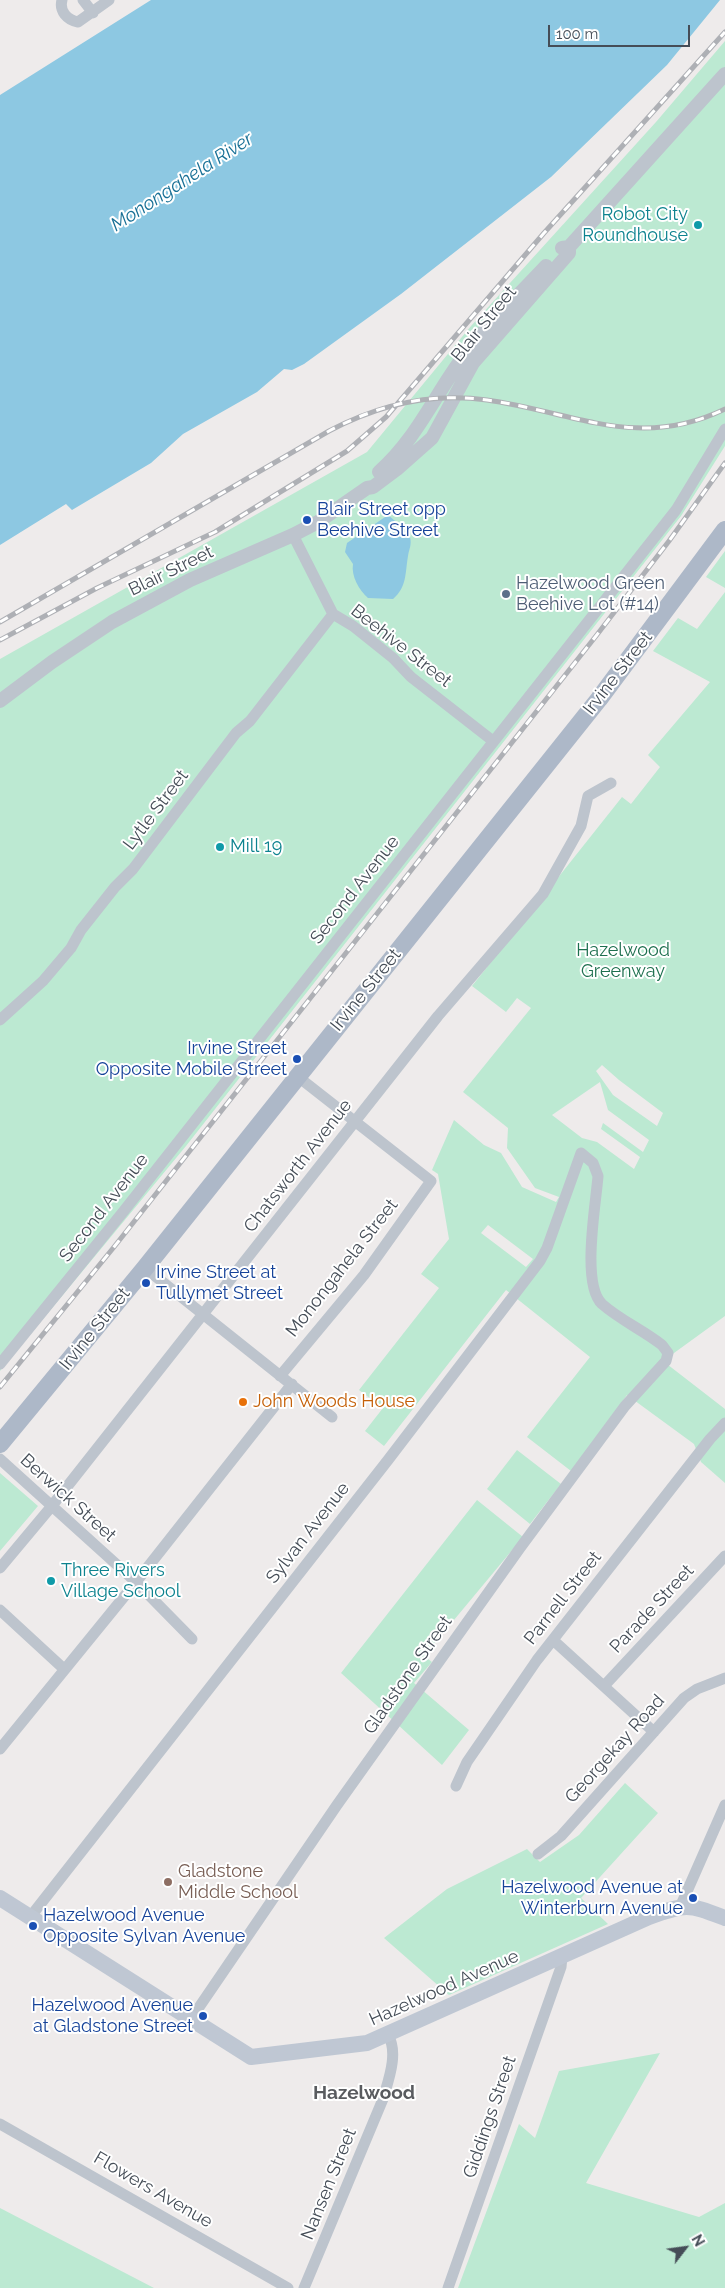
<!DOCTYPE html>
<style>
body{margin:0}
#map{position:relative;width:725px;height:2288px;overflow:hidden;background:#eeebeb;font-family:Raleway,sans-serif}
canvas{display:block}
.north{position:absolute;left:660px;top:2223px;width:50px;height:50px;-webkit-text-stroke:4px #fff;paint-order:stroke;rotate:60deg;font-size:14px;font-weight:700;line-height:20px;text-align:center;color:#454d57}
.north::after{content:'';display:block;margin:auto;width:18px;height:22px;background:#454d57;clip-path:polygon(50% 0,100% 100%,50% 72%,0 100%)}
.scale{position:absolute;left:548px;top:25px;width:142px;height:22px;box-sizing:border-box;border:2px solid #454d57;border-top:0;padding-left:6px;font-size:15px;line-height:18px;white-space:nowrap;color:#454d57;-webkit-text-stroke:4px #fff;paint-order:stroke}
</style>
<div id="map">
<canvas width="725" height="2288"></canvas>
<div class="north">N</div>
<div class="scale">100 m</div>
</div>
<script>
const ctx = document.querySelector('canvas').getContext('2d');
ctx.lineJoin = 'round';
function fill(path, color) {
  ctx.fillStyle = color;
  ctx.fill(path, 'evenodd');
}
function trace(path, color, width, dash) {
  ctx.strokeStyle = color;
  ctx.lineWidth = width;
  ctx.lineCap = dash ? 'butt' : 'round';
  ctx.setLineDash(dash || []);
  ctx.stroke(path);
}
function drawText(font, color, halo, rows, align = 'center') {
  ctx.font = font + ' Raleway,sans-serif';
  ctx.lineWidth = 4;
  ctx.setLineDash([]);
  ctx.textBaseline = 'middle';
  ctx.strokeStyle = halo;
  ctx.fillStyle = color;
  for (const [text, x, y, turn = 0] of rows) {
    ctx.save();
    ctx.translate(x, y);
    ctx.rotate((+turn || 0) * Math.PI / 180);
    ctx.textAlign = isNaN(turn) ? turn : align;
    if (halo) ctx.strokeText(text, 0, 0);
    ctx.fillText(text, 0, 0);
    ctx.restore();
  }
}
const green = new Path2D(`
 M725,41v405l-44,70 -495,630 -186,225v-712l367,-207 104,-126 185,-204z
 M725,551v37l-19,-11z
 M725,592v724l-62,45 62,48v74l-24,-21 -7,-18 -67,-49 -56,76 -44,-34 63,-80 -84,-67 -122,156 -19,-15 18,-23 -24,-18 80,-102 -18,-14 28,-35 -11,-65 -6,-4 22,-50 30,25 17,8 21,34 34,15 3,-5 -24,-9 -28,-40 1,-20 -45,-36 68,-84 -14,-10 -11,14 -34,-26 150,-189 9,7 29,-37 -12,-12 62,-73 -57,-31 25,-33 19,11zM602,1065l17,15 44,33 -6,13 -44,-31 -17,-24zM600,1082l8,28 41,30 -6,12 -40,-29 -2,6 39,28 -6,12 -37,-27 -15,-4 -30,-23zM488,1225l45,34 -7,8 -45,-34z
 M517,1450l44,34 -31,40 -43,-35z
 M0,1473l38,33 -38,45z
 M477,1500l46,37 -99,119 8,6 -18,21 55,47 -27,35 -101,-92z
 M625,1783l33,30 -77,85 27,26 -159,71 -65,-57 63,-49 80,-40 13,13 39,-27z
 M660,2053l-74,130 113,34 26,-14v85h-267l61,-164 16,14 24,-67z
 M0,2208l154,80h-154z`);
const water = new Path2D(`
 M151,0h569l-53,65 -116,112 -150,117 -97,70 -12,6 -8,-1 -27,23 -74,42 -32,29 -79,47 -6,-6 -66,41v-450z
 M388,515c5,4 20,17 22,22 2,8 -1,12 -2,19 -3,18 -1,31 -15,43l-25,-1c-9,-8 -17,-22 -15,-34l-8,-12 2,-9z`);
const minor = new Path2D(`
 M62,0c-3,11 5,20 16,22l31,-22
 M83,0l10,13
 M293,535l40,79 20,12 40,32 18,19 82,64
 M0,1020l43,-39 28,-33 10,-18 34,-43 18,-18 103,-136 14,-12 83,-107
 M145,1268l187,149
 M0,1364l123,-152 553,-702 49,-81
 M280,1376l84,-101 67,-94 -134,-105
 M0,1459l136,123 56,57
 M0,1568l51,-61 387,-491 105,-122 38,-68 7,-30 23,-13
 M0,1610l64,59
 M553,1640l101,92
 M604,1686l121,-130
 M0,1749l136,-167 156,-198
 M456,1786l11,-24 70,-102 173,-221 15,-16
 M538,1854l23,-18 123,-138 13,-9 28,-11
 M681,1905l44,-100
 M31,1916l357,-456 152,-199 7,-13 34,-95 12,10 5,13c-2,28 -17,108 4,128 18,16 41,26 60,41l6,8 -2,8 -41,45 -105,142 -183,257 -146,214
 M0,2124l288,164
 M304,2288l79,-189c5,-18 16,-46 5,-64
 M448,2288l113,-321 1,-10`);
const tertiary = new Path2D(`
 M562,248l7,-1 156,-173
 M379,472c40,-35 58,-83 91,-124 23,-29 51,-55 76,-82
 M0,701l52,-39 60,-40 78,-42 103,-45 25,-13 49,-34 6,-1 24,-18 35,-31 41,-75 96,-110v-6`);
const secondary = new Path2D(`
 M0,1898l251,159 116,-14 282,-126c38,-14 39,-13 76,1`);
const primary = new Path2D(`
 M0,1444l145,-176 454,-569 126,-169`);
const rail = new Path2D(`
 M0,622l329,-191c49,-26 101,-39 158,-31 86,12 152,51 238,9
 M0,640l97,-52 118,-56 132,-81 39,-34 158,-184 181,-201
 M0,1387l114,-140 482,-611 73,-95 56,-78`);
const markers = [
 [698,225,5,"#0f9aa8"],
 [307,520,5,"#1a4fb4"],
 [506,594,5,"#5c6f8a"],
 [220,847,5,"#0f9aa8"],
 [297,1059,5,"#1a4fb4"],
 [146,1283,5,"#1a4fb4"],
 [243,1402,5,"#e8710a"],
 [51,1581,5,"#0f9aa8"],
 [168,1882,5,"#8d6e63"],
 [693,1898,5,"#1a4fb4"],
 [33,1926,5,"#1a4fb4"],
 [203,2016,5,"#1a4fb4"]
];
const cultureNames = [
 ["Robot City",688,215,"right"],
 ["Roundhouse",688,236,"right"],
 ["Mill 19",230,847],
 ["Three Rivers",61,1571],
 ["Village School",61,1592]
];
const streetNames = [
 ["Blair Street",484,324,-51],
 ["Blair Street",171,571,-26],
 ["Beehive Street",401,646,38],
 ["Irvine Street",618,673,-52],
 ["Lytle Street",156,810,-53],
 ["Second Avenue",355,890,-52],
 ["Irvine Street",366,990,-51],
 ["Chatsworth Avenue",298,1166,-52],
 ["Second Avenue",104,1208,-52],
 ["Monongahela Street",342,1268,-52],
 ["Irvine Street",95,1329,-51],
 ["Berwick Street",68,1498,42],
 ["Sylvan Avenue",308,1533,-52],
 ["Parnell Street",563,1598,-52],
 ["Parade Street",652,1609,-47],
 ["Gladstone Street",408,1675,-55],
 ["Georgekay Road",615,1749,-48],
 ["Hazelwood Avenue",444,1988,-24],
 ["Giddings Street",490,2117,-71],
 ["Nansen Street",329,2184,-68],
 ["Flowers Avenue",153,2190,30]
];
const transitNames = [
 ["Blair Street opp",317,510],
 ["Beehive Street",317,531],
 ["Irvine Street",287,1049,"right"],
 ["Opposite Mobile Street",287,1070,"right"],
 ["Irvine Street at",156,1273],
 ["Tullymet Street",156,1294],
 ["Hazelwood Avenue at",683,1888,"right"],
 ["Winterburn Avenue",683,1909,"right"],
 ["Hazelwood Avenue",43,1916],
 ["Opposite Sylvan Avenue",43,1937],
 ["Hazelwood Avenue",193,2006,"right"],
 ["at Gladstone Street",193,2027,"right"]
];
const serviceNames = [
 ["Hazelwood Green",516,584],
 ["Beehive Lot (#14)",516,605]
];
const parkNames = [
 ["Hazelwood",623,951],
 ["Greenway",623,972]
];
const foodNames = [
 ["John Woods House",253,1402]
];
const educationNames = [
 ["Gladstone",178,1872],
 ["Middle School",178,1893]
];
const waterNames = [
 ["Monongahela River",182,182,-33]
];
const neighbourhoodNames = [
 ["Hazelwood",364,2093]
];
fill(green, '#bce9d2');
fill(water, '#8dc8e2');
trace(minor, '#bdc4cd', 11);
trace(tertiary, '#bdc4cd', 14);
trace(secondary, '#bfc7d3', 16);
trace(primary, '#adb8c8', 18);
trace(rail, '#aeb0b5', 5);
trace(rail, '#fff', 3, [9]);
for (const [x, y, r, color] of markers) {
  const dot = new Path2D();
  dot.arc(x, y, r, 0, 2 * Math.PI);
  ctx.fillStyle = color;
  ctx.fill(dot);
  trace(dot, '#fff', 2);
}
drawText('18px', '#0d838f', '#fff', cultureNames, 'left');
drawText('18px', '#454d57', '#fff', streetNames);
drawText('18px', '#164399', '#fff', transitNames, 'left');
drawText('18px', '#4e5e75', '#fff', serviceNames, 'left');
drawText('18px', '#1e704f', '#fff', parkNames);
drawText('18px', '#c56008', '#fff', foodNames, 'left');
drawText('18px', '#785e54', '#fff', educationNames, 'left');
drawText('italic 19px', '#187096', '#fff', waterNames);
drawText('bold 19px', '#595b5f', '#fff', neighbourhoodNames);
</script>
